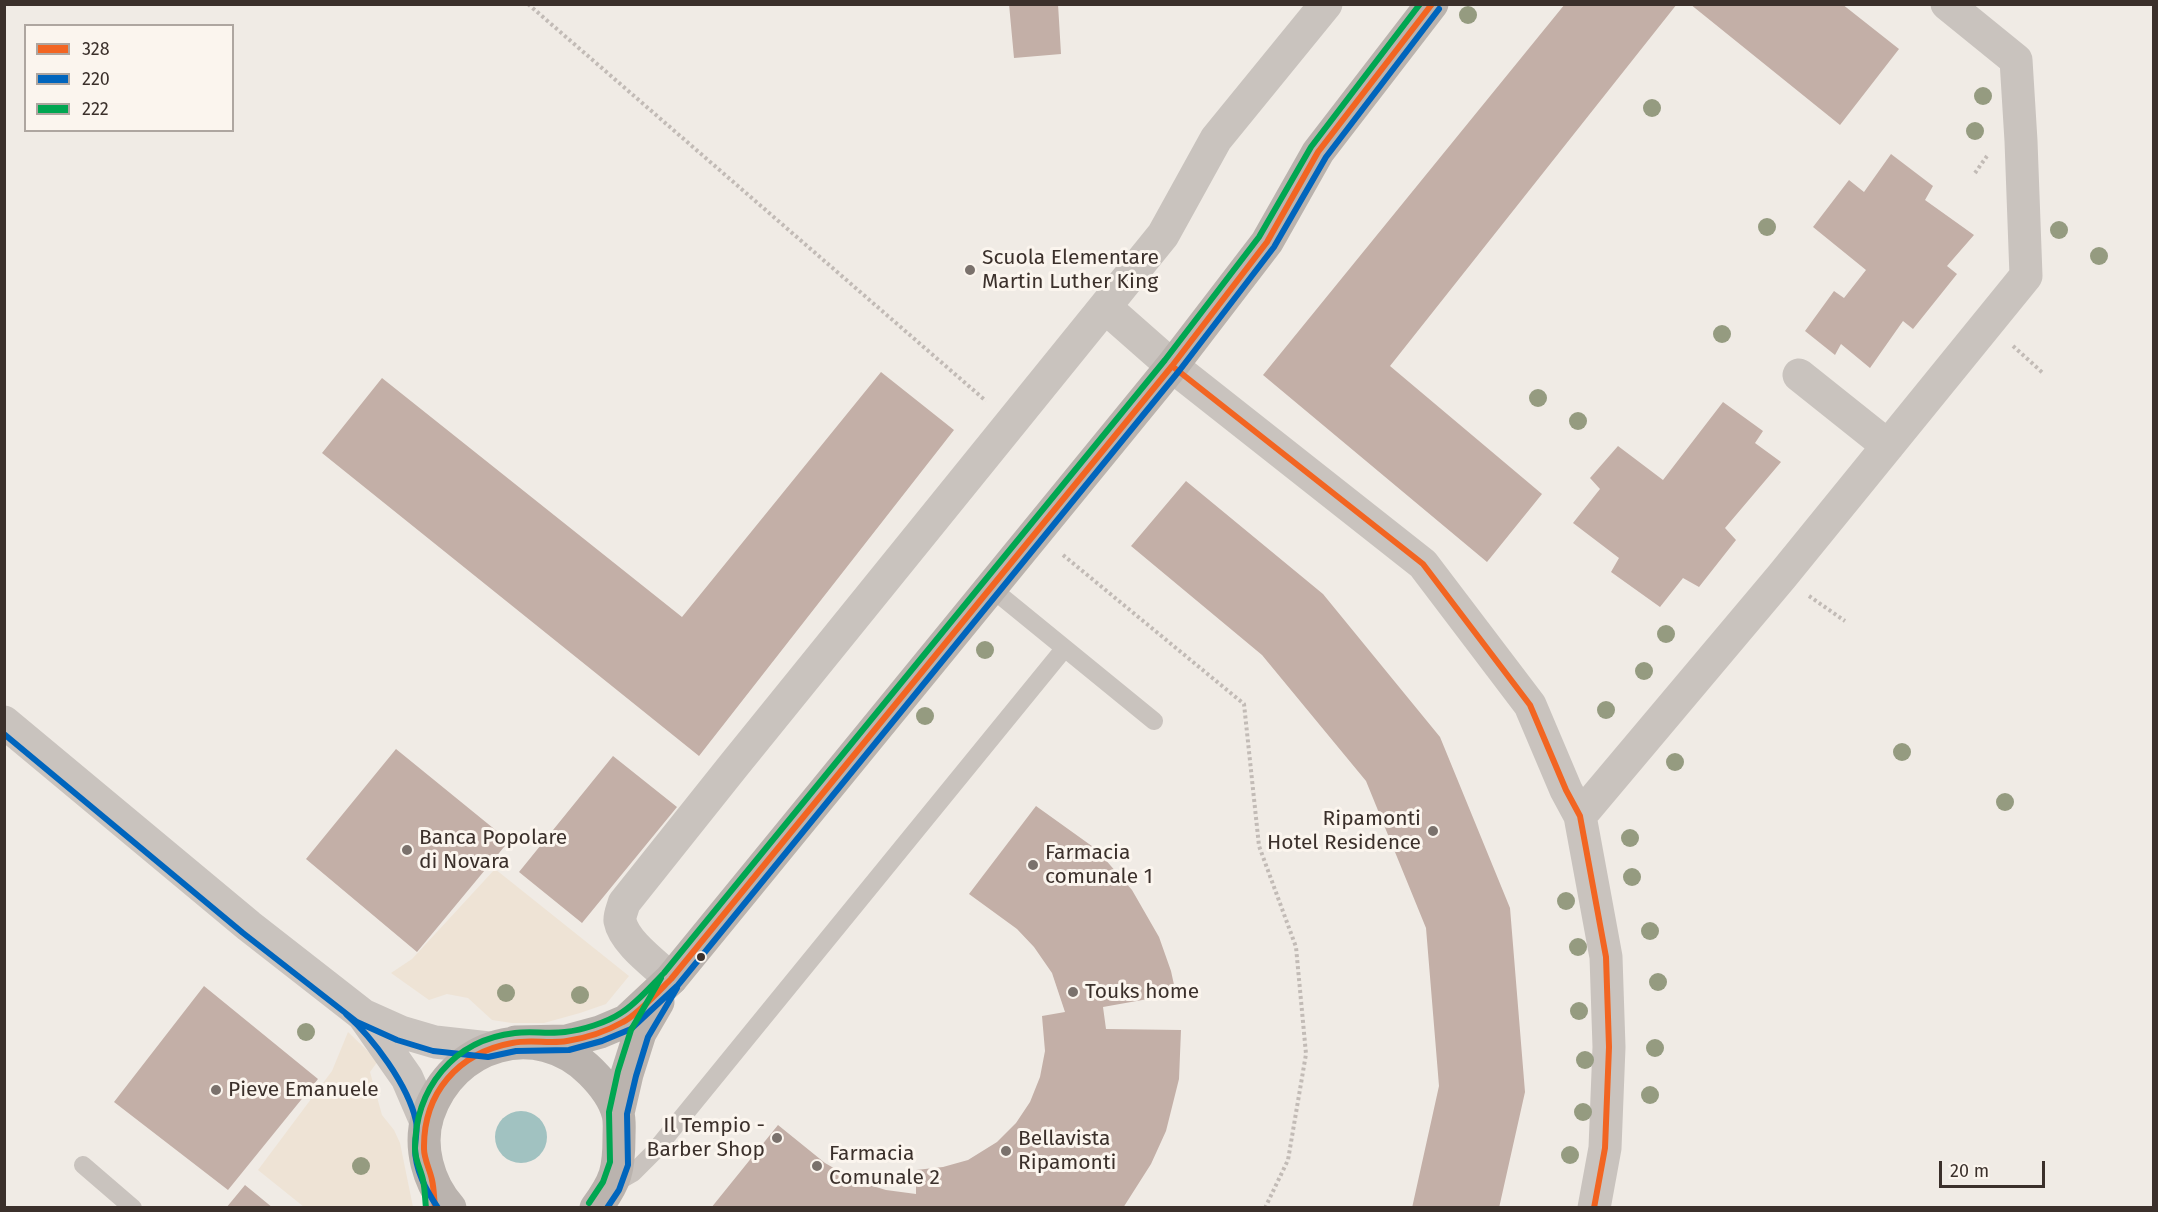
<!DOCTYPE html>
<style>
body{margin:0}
#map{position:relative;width:2158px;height:1212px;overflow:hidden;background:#f0ebe5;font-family:"Fira Sans",sans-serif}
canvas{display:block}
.frame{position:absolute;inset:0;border:6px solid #3b302b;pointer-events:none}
.legend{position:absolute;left:24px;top:24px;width:210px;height:108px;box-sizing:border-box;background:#fbf5ee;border:2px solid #aea6a0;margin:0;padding:8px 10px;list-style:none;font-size:18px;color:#3b302b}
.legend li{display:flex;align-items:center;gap:12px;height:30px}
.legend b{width:30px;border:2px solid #aea6a0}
.scale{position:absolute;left:1939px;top:1161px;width:106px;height:27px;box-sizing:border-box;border:3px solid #3b302b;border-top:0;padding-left:8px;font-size:18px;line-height:21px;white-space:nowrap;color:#3b302b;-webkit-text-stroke:4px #fbf5ee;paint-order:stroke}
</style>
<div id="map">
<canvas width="2158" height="1212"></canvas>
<div class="frame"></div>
<ul class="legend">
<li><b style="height:8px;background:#f26522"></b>328</li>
<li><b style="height:8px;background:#0065bd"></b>220</li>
<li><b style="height:8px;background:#00a651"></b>222</li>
</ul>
<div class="scale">20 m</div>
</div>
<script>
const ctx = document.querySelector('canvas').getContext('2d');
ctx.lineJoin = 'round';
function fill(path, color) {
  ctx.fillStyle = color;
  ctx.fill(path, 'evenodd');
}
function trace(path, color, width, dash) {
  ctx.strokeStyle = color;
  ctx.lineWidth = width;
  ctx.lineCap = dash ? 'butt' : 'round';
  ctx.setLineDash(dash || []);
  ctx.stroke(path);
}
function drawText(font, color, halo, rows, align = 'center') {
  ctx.font = font + ' "Fira Sans",sans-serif';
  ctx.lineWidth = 6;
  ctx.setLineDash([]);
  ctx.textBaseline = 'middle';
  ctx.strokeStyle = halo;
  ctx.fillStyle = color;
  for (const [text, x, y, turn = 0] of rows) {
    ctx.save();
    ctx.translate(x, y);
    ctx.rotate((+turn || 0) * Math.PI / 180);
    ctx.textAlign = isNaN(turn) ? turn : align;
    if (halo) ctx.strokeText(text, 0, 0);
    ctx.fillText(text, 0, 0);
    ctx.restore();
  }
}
const plaza = new Path2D(`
 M495,869l134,107 -23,28 -26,9 -36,10h-32l-20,-3 -24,-22 -21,-4 -18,6 -38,-27 21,-14z
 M348,1032l30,29 -8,11 12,43 12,15 6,13 13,64h-109l-46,-37 74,-99z`);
const water = new Path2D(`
 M495 1137a26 26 0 1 1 52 0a26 26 0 1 1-52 0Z`);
const building = new Path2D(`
 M1009,4h49l3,50 -47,4z
 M1565,4h112l-287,362 152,128 -55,68 -224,-187z
 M1690,4h152l57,45 -59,76z
 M1891,154l42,32 -8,14 49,35 -27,31 10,8 -44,55 -10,-8 -33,47 -29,-24 -6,11 -30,-24 29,-40 10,7 22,-28 -53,-43 36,-47 15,12z
 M881,372l73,58 -255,326 -377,-303 60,-75 300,239z
 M1723,402l40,29 -8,12 26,19 -56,66 11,12 -37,47 -16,-9 -23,29 -49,-35 8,-14 -46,-35 27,-34 -10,-11 28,-32 45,34z
 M1186,481l137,113 117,143 70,171 15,184 -26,116h-87l27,-122 -13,-158 -60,-147 -104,-126 -131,-109z
 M396,749l113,92 -92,111 -111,-93z
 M613,756l64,51 -95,116 -63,-51z
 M1036,806l60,43 36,41 27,47 12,34 5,23 -73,13 3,22 75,1 -2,49 -13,52 -15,33 -28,44h-412l67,-83 47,38 31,18 30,9 30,4v-24l27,-3 25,-7 29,-18 19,-19 14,-21 10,-25 5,-26 -3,-35 23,-4 -13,-39 -18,-26 -17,-18 -48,-35z
 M204,986l114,93 -90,111 -114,-88z
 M245,1185l28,23h-47z`);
const path = new Path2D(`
 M528,4l458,397
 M1975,173l12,-17
 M2013,346l31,28
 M1063,555l181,149 15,142 37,101 10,107 -18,106 -23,48
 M1809,596l36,25`);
const lane = new Path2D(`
 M991,588l163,133
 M83,1165l50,43
 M612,1185l21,-12 20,-20 411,-504`);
const street = new Path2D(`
 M1105,307l67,59 251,198 107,141 36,85 14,26 26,141 3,90 -4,101 -11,60
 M1799,375l89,71
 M4,722l245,204 114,89 38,17 34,10 54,6
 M1580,816l202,-240 244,-300 -5,-135 -5,-81 -69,-56
 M671,979c-16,-15 -47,-37 -51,-58 -1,-5 3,-13 4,-18l110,-138 429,-530 53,-96 110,-135
 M363,1015l44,63 19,44`);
const secondary = new Path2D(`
 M515,1042l52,-1 33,-9 26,-11 45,-42 501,-613 95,-124 51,-90 114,-148
 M618,1113l9,-39 13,-41 18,-31
 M450,1208c-22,-25 -32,-62 -22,-93 24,-72 109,-97 163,-43 11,11 23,26 27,42 2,7 1,15 1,23 0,33 -3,44 -23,71`);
const bus1 = new Path2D(`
 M1172,366l251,198 107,141 36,85 14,26 26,141 3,90 -4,101 -11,60
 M435,1208c-1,-10 -1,-19 -3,-28 -2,-10 -8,-21 -8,-31 -1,-56 34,-96 88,-106 18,-4 37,1 55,-2 19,-3 40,-10 56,-19 14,-7 36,-31 48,-43l501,-613 95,-124 51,-90 114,-148`);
const bus2 = new Path2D(`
 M4,734l239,199 114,89 40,18 36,11 55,6 28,-6 53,-1 33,-9 29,-12 47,-44 501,-614 95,-124 52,-90 113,-148
 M346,1014c27,24 62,71 70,107 2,9 -1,18 -1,27 0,22 11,42 23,60
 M607,1208l12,-18 9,-25 -1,-51 9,-38 12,-39 29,-49`);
const bus3 = new Path2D(`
 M589,1203l14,-21 7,-20 -1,-50 9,-41 13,-41 30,-52
 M426,1208c-1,-9 -1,-19 -3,-28 -2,-10 -8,-20 -8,-31 0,-60 38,-109 100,-116 16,-2 33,1 50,-1 17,-2 41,-9 56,-19 16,-10 30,-27 43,-40l501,-613 94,-123 52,-90 109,-143`);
const trees = [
 [1468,15],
 [1983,96],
 [1652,108],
 [1975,131],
 [1767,227],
 [2059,230],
 [2099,256],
 [1722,334],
 [1538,398],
 [1578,421],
 [1666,634],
 [985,650],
 [1644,671],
 [1606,710],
 [925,716],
 [1902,752],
 [1675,762],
 [2005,802],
 [1630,838],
 [1632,877],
 [1566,901],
 [1650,931],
 [1578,947],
 [1658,982],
 [506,993],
 [580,995],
 [1579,1011],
 [306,1032],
 [1655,1048],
 [1585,1060],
 [1650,1095],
 [1583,1112],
 [1570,1155],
 [361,1166]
];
const markers = [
 [970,270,6,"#7a716c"],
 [1433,831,6,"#7a716c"],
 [407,850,6,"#7a716c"],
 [1033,865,6,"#7a716c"],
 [701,957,5,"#3b302b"],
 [1073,992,6,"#7a716c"],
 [216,1090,6,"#7a716c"],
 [777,1138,6,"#7a716c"],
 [1006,1151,6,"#7a716c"],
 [817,1166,6,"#7a716c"]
];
const poiNames = [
 ["Scuola Elementare",982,258],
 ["Martin Luther King",982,282],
 ["Ripamonti",1421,819,"right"],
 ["Hotel Residence",1421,843,"right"],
 ["Banca Popolare",419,838],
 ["di Novara",419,862],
 ["Farmacia",1045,853],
 ["comunale 1",1045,877],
 ["Touks home",1085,992],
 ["Pieve Emanuele",228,1090],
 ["Il Tempio -",765,1126,"right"],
 ["Barber Shop",765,1150,"right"],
 ["Bellavista",1018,1139],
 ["Ripamonti",1018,1163],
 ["Farmacia",829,1154],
 ["Comunale 2",829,1178]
];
fill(plaza, '#eee3d5');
fill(water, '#a1c2c1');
fill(building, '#c3afa7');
trace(path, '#c2bbb6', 4, [3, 3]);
trace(lane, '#c9c3be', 18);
trace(street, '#c9c3be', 33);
trace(secondary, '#bab3ae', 33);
trace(bus1, '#f26522', 6);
trace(bus2, '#0065bd', 6);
trace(bus3, '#00a651', 6);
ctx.fillStyle = '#959b80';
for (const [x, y] of trees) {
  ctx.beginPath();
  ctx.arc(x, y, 9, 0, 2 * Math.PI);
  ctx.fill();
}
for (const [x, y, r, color] of markers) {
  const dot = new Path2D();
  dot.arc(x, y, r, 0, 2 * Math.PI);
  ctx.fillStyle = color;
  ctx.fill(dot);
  trace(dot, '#fbf5ee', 2);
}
drawText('21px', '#3b302b', '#fbf5ee', poiNames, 'left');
</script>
